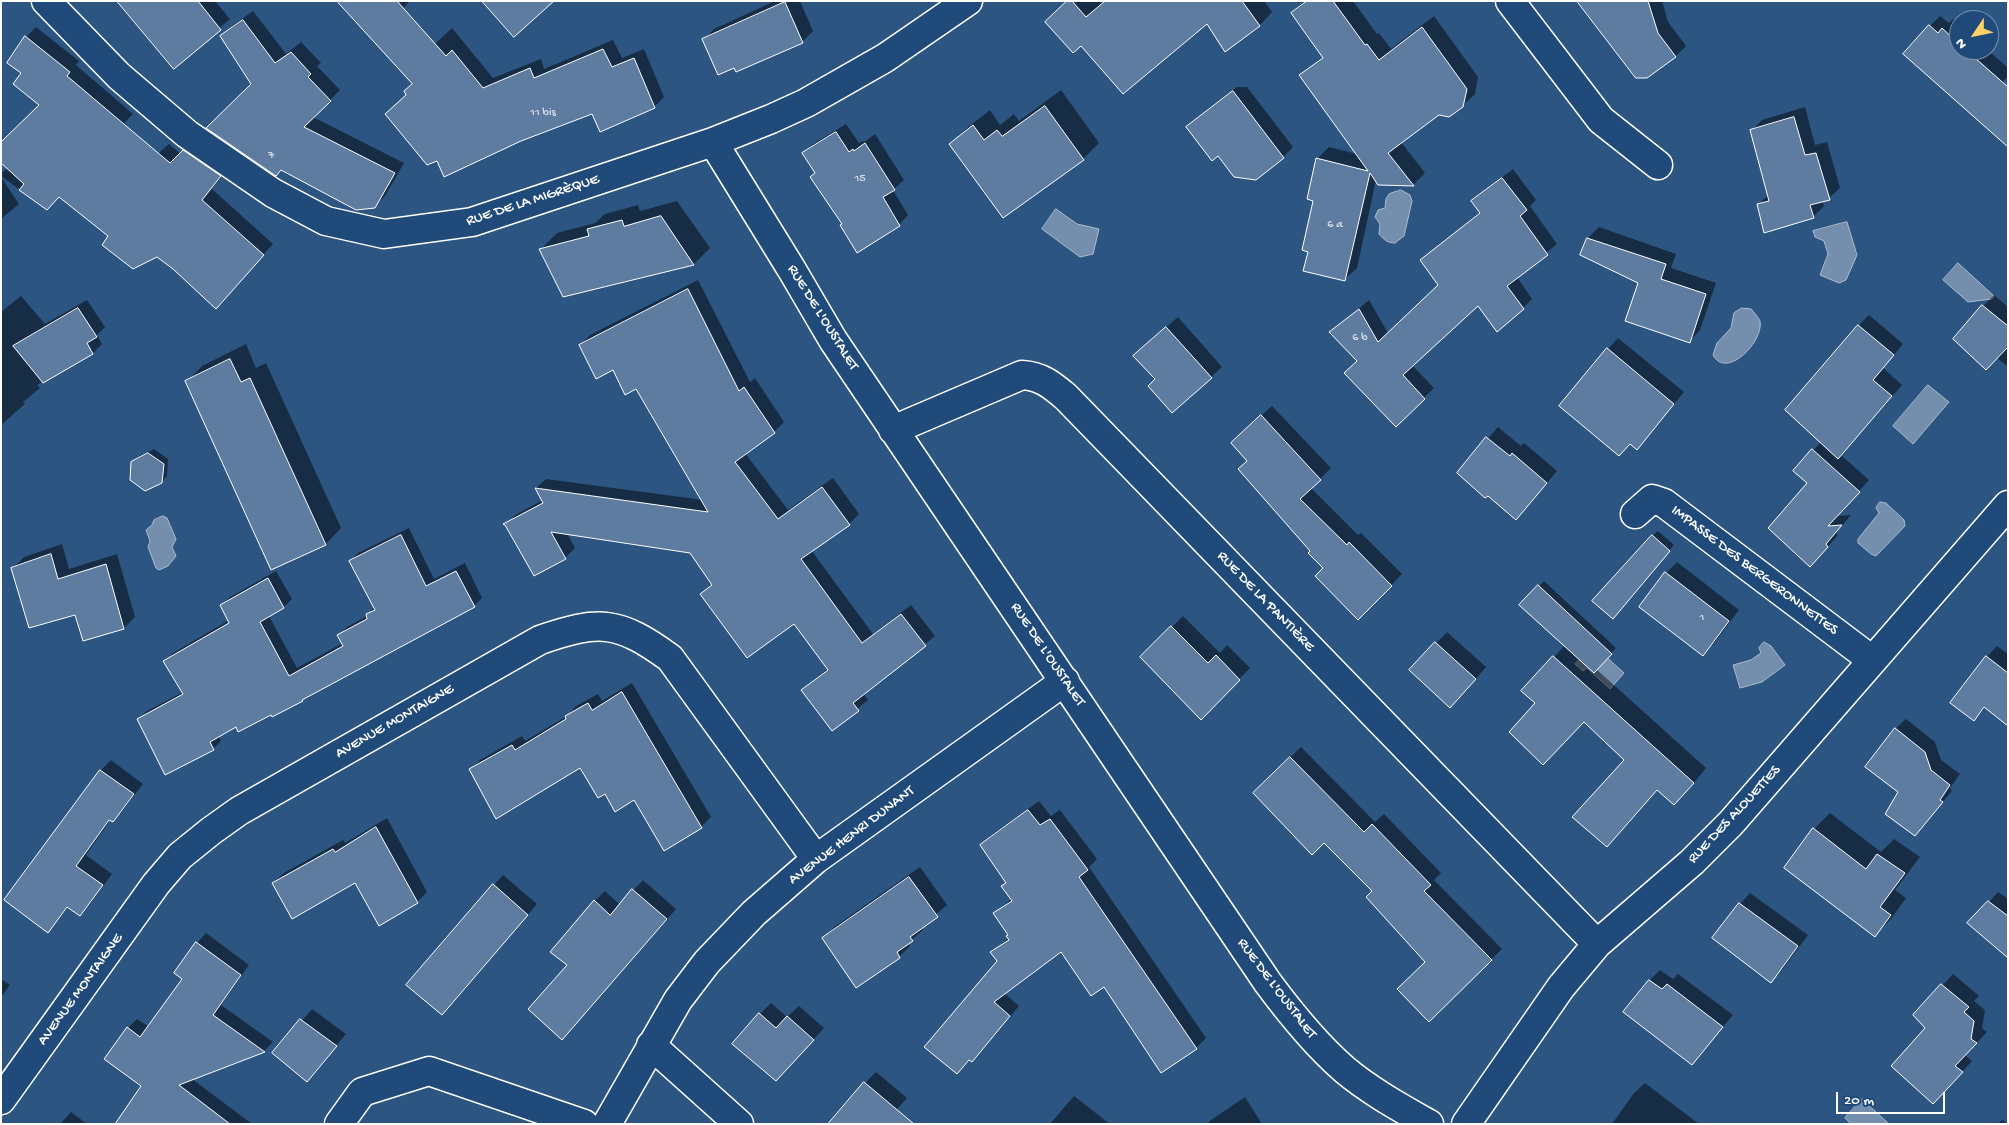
<!DOCTYPE html>
<meta charset="utf-8">
<style>
body{margin:0}
#map{position:relative;width:2009px;height:1125px;overflow:hidden;background:#2c5582;font-family:"Gochi Hand",sans-serif}
canvas{display:block}
.frame{position:absolute;inset:0;border:2px solid #fff;pointer-events:none}
.north{position:absolute;left:1949px;top:10px;width:50px;height:50px;box-sizing:border-box;background:#1f4a7a;border:1px solid #7992af;border-radius:50%;rotate:236deg;font-size:14px;font-weight:700;line-height:20px;text-align:center;color:#fff}
.north::after{content:'';display:block;margin:auto;width:18px;height:22px;background:#ffd166;clip-path:polygon(50% 0,100% 100%,50% 72%,0 100%)}
.scale{position:absolute;left:1836px;top:1092px;width:109px;height:22px;box-sizing:border-box;border:2px solid #fff;border-top:0;padding-left:6px;font-size:15px;line-height:18px;white-space:nowrap;color:#fff;-webkit-text-stroke:4px #1f4a7a;paint-order:stroke}
</style>
<div id="map">
<canvas width="2009" height="1125"></canvas>
<div class="frame"></div>
<div class="north">N</div>
<div class="scale">20 m</div>
</div>
<script>
const ctx = document.querySelector('canvas').getContext('2d');
ctx.lineJoin = 'round';
function fill(path, color) {
  ctx.fillStyle = color;
  ctx.fill(path, 'evenodd');
}
function trace(path, color, width, dash) {
  ctx.strokeStyle = color;
  ctx.lineWidth = width;
  ctx.lineCap = dash ? 'butt' : 'round';
  ctx.setLineDash(dash || []);
  ctx.stroke(path);
}
function drawText(font, color, halo, rows, align = 'center') {
  ctx.font = font + ' "Gochi Hand",sans-serif';
  ctx.lineWidth = 4;
  ctx.setLineDash([]);
  ctx.textBaseline = 'middle';
  ctx.strokeStyle = halo;
  ctx.fillStyle = color;
  for (const [text, x, y, turn = 0] of rows) {
    ctx.save();
    ctx.translate(x, y);
    ctx.rotate((+turn || 0) * Math.PI / 180);
    ctx.textAlign = isNaN(turn) ? turn : align;
    if (halo) ctx.strokeText(text, 0, 0);
    ctx.fillText(text, 0, 0);
    ctx.restore();
  }
}
const water = new Path2D(`
 M1401,190l9,5 2,6 -8,35 -9,7c-7,0 -11,-3 -16,-9l1,-10 -5,-7 3,-7 7,-2 1,-9 3,-5z
 M1056,209l21,15 22,5 -6,25 -13,3 -38,-28z
 M1847,222l10,33 -11,25 -7,3 -19,-8 8,-21 -4,-13 -9,-4 -2,-6z
 M1958,263l36,33 -2,3 -24,3 -25,-22z
 M1742,308l9,1c3,3 7,8 9,12 4,21 -34,59 -47,34l4,-12 14,-15 3,-15z
 M1928,385l21,17 -36,42 -20,-18z
 M1880,502l6,1 18,17 1,6 -29,30 -5,-2 -13,-11v-4l21,-26 -3,-5z
 M163,516l4,2 9,21 -4,8 4,9 -8,10 -9,4 -3,-2 -8,-21 2,-6 -4,-11 6,-5 2,-5z
 M1764,642l7,4 14,19 -23,17 -22,6 -7,-23 18,-5 10,-7 -2,-5z
 M1593,645l31,28 -14,16 -23,-21 -4,3 -8,-7z
 M1862,1099l27,25h-38l-6,-6z`);
const shadow = new Path2D(`
 M119,1h96l15,18 -55,48z
 M352,1h58l-37,38z
 M775,1h25l13,30 -11,11 -99,-2 11,-11z
 M1068,1h196l8,11 -12,13 -34,25 -19,-28 -84,71z
 M1304,1h49l24,33 2,-1 12,16 43,-33 44,61 -3,17 -13,12 -24,8 -37,28 24,31 -12,12 -34,-1 -3,-4 -19,88 -12,11 -30,-79 2,-41 12,-12 28,7 -56,-78 23,-20 -32,-43z
 M1577,1h85l6,21 18,24 -11,11 -39,20z
 M253,11l33,43 15,-12 20,21 -4,3 23,24 -27,27 91,46 -19,33 -11,11 -122,-123 -30,-48 10,-10z
 M1940,16l9,7 4,-4 6,5v26h29l20,18v8l-25,28 -53,-78z
 M36,27l43,34 -3,4 57,49 -10,10 -93,73 -29,-21v-2l7,-7 33,-62 -18,-32 3,-36z
 M452,28l41,50 48,-19 3,10 69,-29 9,18 22,-9 20,48 -10,10 -61,5 -186,-18 6,-11 1,-20z
 M1237,87h10l46,60 -10,10 -65,-3 -30,-27z
 M1061,90l38,53 -16,16 -132,-15 16,-16 23,-18 10,15 14,-11 5,7z
 M1805,107l10,38 12,-3 13,46 -11,10 -7,2 2,6 -11,11 -55,-12 10,-10 -17,-64 11,-11z
 M846,124l13,19 4,-2 1,1 11,-8 29,46 -11,10 15,25 -9,10 -56,-1 -32,-47 5,-5 -12,-19 9,-9z
 M194,141l36,25 -18,23 61,55 -57,64 -42,-40 -17,-12 -47,-20 -13,-29 72,-63 12,10z
 M1513,169l23,31 -6,6 27,38 -40,33 15,22 -9,9 -45,-4 -66,61 22,23 -38,37 -38,-64 -27,-29 38,-32 19,33 52,-49 -18,-24 59,-49 -8,-10 10,-9z
 M1,177l18,27 -18,15z
 M677,201l33,47 -16,16 -130,31 -23,-46 16,-16 38,-10 10,-9 33,-9 2,6z
 M1599,227l77,27 -5,14 45,15 -16,47 -10,11 -51,-59 -57,-27 6,-17z
 M698,280l52,102 5,-4 29,44 -10,10 -29,21 43,57 45,-32 26,36 -10,10 -38,26 62,84 38,-29 24,31 -71,58 4,6 -35,29 -31,-39 26,-22 -33,-46 -93,-28 10,-10 -22,-32 -123,-19 8,15 -10,10 -59,-34 9,-9 28,-15 -7,-12 10,-9 157,21 -66,-113 -57,-42 10,-10z
 M1994,295l14,12v60l-11,-9 -14,-52z
 M21,296l24,28 42,-24 18,27 -8,8 5,9 -9,9 -56,32 3,3 -17,14 2,2 -24,21v-113z
 M1869,315l34,29 -20,24 19,17 -61,70 28,25 -32,36 14,-1 -15,18 2,2 -17,20 -13,-72 -14,-12 27,-29 37,-116z
 M1178,317l44,50 -11,10 -55,2 -10,-34z
 M1618,338l66,54 -47,56 -6,-6 -23,-93z
 M246,344l10,24 10,-5 75,165 -15,16 -55,24 -84,-186 15,-16z
 M1272,406l59,62 -20,20 47,47 3,-2 41,41 -43,44 -110,-157 -6,-29z
 M1498,427l23,19 3,-3 33,28 -30,36 -39,-13 -30,-21z
 M154,449l14,10 -1,17 -6,6 -28,-20 5,-5z
 M409,528l25,51 31,-16 17,35 -8,8 -166,89 -6,5 -29,16 -1,-3 -36,12 -18,10 3,6 -8,8 -74,-30 8,-8 36,-19 -18,-30 8,-9 56,-33 -7,-15 8,-8 46,-26 16,28 -8,8 -15,9 28,52 46,-25 -4,-8 8,-8 20,-11 7,-9 -24,-46 8,-8z
 M1658,531l16,14 -56,67 34,-76z
 M62,544l7,25 48,-15 18,63 -11,11 -48,-14 -63,-46 11,-11z
 M1677,562l62,48 -25,33 -11,11 -62,-47 25,-34z
 M1544,581l72,67 -20,21 110,99 -18,22 -30,-1 -51,57 18,-86 -41,-40 -47,-17 -14,-12 42,-46 -44,-40z
 M1183,616l37,37 7,-8 23,23 -49,50 -59,-61z
 M1447,632l39,35 -25,29 -51,-26z
 M1997,646l11,8v70l-22,-17 -12,12 13,-62z
 M632,683l79,134 -10,10 -67,-29 -28,-6 -26,-26 -110,4 10,-10 42,-24 3,5 42,-25 9,-10 22,-12 4,7z
 M1906,719l29,23 6,18 19,14 -10,14 2,3 -38,44 -14,-43 -5,-63z
 M1301,747l74,75 9,-8 57,59 -7,7 68,69 -73,71 -2,-58 -54,-71 -49,-50 -70,-48z
 M111,760l32,24 -20,26 -10,11 -2,-2 -25,36 26,19 -22,30 -10,10 -11,-8 -21,26 -42,-32 95,-130z
 M1039,801l12,15 9,-6 37,49 -8,8 117,171 -10,10 -92,-63 -42,-34 -58,42 15,13 -37,44 -25,22 41,-111 -6,-9 17,-14v-4l-14,-21 16,-14 -8,-13 4,-4 -25,-37 10,-10z
 M1830,813l51,39 13,-13 26,18 -25,33 11,8 -15,21 -16,16 -61,-106z
 M387,818l40,74 -10,10 -61,-21 -83,2 11,-10 59,-33 2,3z
 M920,867l27,38 -26,22 2,3 -15,13 2,3 -11,11 -43,29 -32,-48 10,-11z
 M503,875l34,29 -85,100 42,-119z
 M643,880l33,29 -104,119 -3,-63 26,-64 10,-10 15,14z
 M1998,892l10,7v22l-19,-19z
 M1750,893l58,42 -26,35 -11,11 -31,-77z
 M206,933l43,32 -28,40 52,37 -9,9 -72,28 60,45h-136l27,-38 -37,-27 22,-31 9,-9 12,8 34,-48 14,-36z
 M1660,970l13,9 5,-5 55,41 -41,48 -42,-83z
 M1953,974l26,22 -5,5 11,9 -3,18 5,4 -22,23 7,6 -28,31 -17,-64 -13,-13z
 M1,979l9,6 -9,12z
 M771,1003l16,14 12,-11 25,22 -37,40 -27,-54z
 M312,1009l34,25 -39,46 -33,-27z
 M876,1072l31,26 -23,26 -19,-41z
 M1645,1083l54,41h-87l22,-31z
 M1074,1096l36,28h-60z
 M1245,1097l17,27h-55l4,-4z
 M71,1112l16,12h-27z
 M2002,1120l6,4h-10z`);
const building = new Path2D(`
 M117,1h81l23,29 -47,39z
 M337,1h60l49,55 6,-6 31,38 47,-20 4,10 69,-29 9,18 22,-9 21,50 -55,24 -8,-18 -71,27 -77,36 -7,-16 -10,4 -42,-51 21,-19 -2,-4 8,-7z
 M482,1h72l-40,36z
 M1067,1h5l14,16 19,-16h137l18,25 -35,26 -18,-28 -84,70 -42,-48 -8,7 -28,-31z
 M1307,1h26l32,44 2,-1 12,16 43,-33 45,62 -4,18 -14,10 -10,-2 -51,38 26,33 -36,-1 -8,-12 -25,108 -42,-10 5,-19 -6,-2 11,-49 -6,-2 9,-41 52,13 -69,-96 24,-17 -32,-45z
 M1577,1h71l10,32 18,24 -29,21h-11z
 M785,2l18,41 -67,29 -2,-4 -16,7 -16,-36z
 M243,20l32,43 16,-11 20,22 -3,3 23,24 -27,26 91,46 -20,35 -19,2 -75,-40 -5,6 -70,-48 45,-44 -31,-48z
 M1929,25l9,8 4,-5 17,16v6h7l42,37v60l-105,-93z
 M25,36l45,36 -3,4 103,87 13,-13 38,26 -19,24 62,55 -48,54 -43,-40 -16,-12 -24,12 -31,-24 6,-9 -49,-39 -12,13 -28,-20 5,-6 -23,-21v-21l38,-37 -26,-21 8,-11 -14,-10z
 M1233,91l51,67 -28,22 -22,-3 -16,-21 -6,5 -26,-34z
 M1045,106l39,54 -81,58 -54,-74 24,-19 11,15 13,-10 5,6z
 M1794,117l11,38 11,-2 14,47 -20,5 4,13 -50,15 -7,-29 12,-3 -19,-71z
 M836,132l13,20 4,-3 1,2 11,-8 30,47 -12,7 17,29 -43,27 -17,-28 2,-1 -32,-47 5,-4 -13,-20z
 M1502,178l25,32 -7,6 28,39 -41,31 17,23 -27,23 -19,-26 -75,69 22,24 -29,28 -52,-54 13,-12 -28,-29 30,-23 19,33 60,-57 -18,-25 60,-47 -9,-12z
 M661,216l33,49 -131,32 -24,-48 50,-13 -2,-7 35,-9 2,6z
 M1587,238l79,26 -5,15 45,15 -16,49 -65,-22 13,-38 -58,-28z
 M688,289l51,102 5,-4 31,46 -40,29 43,57 44,-32 28,38 -49,34 61,84 39,-29 25,32 -73,57 6,8 -27,20 -31,-41 27,-20 -34,-46 -47,34 -47,-64 12,-9 -22,-32 -139,-21 15,27 -32,17 -29,-51 -2,-1 40,-21 -8,-15 173,24 -72,-123 -11,6 -12,-25 -17,9 -17,-34z
 M1982,305l26,21v21l-22,23 -33,-31z
 M78,308l19,29 -10,6 6,11 -50,29 -30,-37z
 M1858,325l36,30 -21,25 19,16 -54,63 -53,-49z
 M1166,327l46,51 -40,35 -24,-27 7,-7 -22,-23z
 M1607,348l67,56 -37,46 -7,-6 -11,12 -60,-50z
 M230,359l11,23 9,-4 76,167 -55,25 -86,-189z
 M1261,415l60,65 -21,19 47,46 2,-3 43,44 -34,34 -43,-44 8,-8 -15,-15 2,-2 -72,-82 9,-8 -16,-18z
 M1486,437l24,19 2,-3 35,30 -31,37 -28,-24 -3,2 -28,-25z
 M1812,449l48,43 -32,34 14,-1 -16,19 2,3 -18,20 -42,-39 39,-45 -14,-12z
 M148,453l16,11 -2,19 -17,8 -15,-11 1,-18z
 M401,535l25,51 30,-15 19,36 -173,93 1,1 -31,16 -1,-2 -33,17 -2,-5 -26,15 4,8 -49,25 -28,-56 46,-25 -20,-33 66,-38 -9,-18 48,-27 16,30 -24,14 29,54 54,-30 -6,-11 30,-16 -1,-5 9,-4 -26,-49z
 M1652,535l18,16 -57,68 -21,-18z
 M51,554l7,25 48,-15 18,65 -41,12 -8,-26 -46,13 -18,-60z
 M1665,572l64,49 -26,35 -64,-49z
 M1538,585l74,69 -18,19 -75,-68z
 M1171,626l37,37 8,-8 24,25 -39,40 -61,-63z
 M1435,642l41,37 -26,29 -41,-38z
 M1553,656l141,127 -20,22 -17,-15 -50,57 -35,-30 52,-57 -40,-38 -41,43 -34,-33 26,-29 -14,-12z
 M1986,656l22,17v53l-24,-19 -10,14 -24,-18z
 M622,692l80,136 -38,23 -30,-51 -19,12 -10,-18 -7,4 -18,-30 -84,51 -27,-50 43,-24 3,5 51,-31 -1,-3 23,-13 4,7z
 M1895,728l30,24 6,18 19,15 -10,15 3,2 -28,34 -30,-22 13,-22 -33,-25z
 M1290,757l74,75 8,-8 59,61 -7,6 68,69 -63,62 -32,-33 28,-27 -59,-65 6,-6 -48,-48 -12,12 -59,-62z
 M100,770l34,24 -21,28 -4,-2 -33,46 27,19 -23,31 -13,-9 -19,26 -44,-33z
 M1028,810l12,15 10,-6 38,51 -9,7 118,172 -36,24 -57,-86 -13,9 -30,-44 -67,50 16,14 -38,46 -3,-2 -12,14 -33,-27 73,-86 -7,-9 19,-12 -3,-4 2,-1 -15,-22 19,-12 -11,-15 5,-3 -26,-38z
 M376,827l42,76 -39,23 -24,-43 -63,36 -20,-36 61,-34 2,3z
 M1813,828l53,41 11,-15 28,19 -25,34 11,8 -16,22 -91,-69z
 M909,877l29,40 -28,20 3,4 -16,11 3,6 -44,30 -34,-50z
 M493,884l35,31 -86,100 -36,-30z
 M632,889l35,30 -105,121 -34,-31 39,-44 -17,-13 44,-52 16,15z
 M1988,901l20,15v42l-41,-35z
 M1739,903l59,43 -27,37 -59,-45z
 M196,942l45,33 -28,40 52,37 -86,33 51,39h-115l26,-38 -37,-27 23,-32 13,10 42,-58 -8,-6z
 M1649,980l13,9 5,-5 56,43 -31,38 -69,-53z
 M1941,984l28,23 -5,5 10,9 -3,18 6,4 -22,23 8,6 -30,32 -42,-38 34,-38 -12,-13z
 M759,1013l17,15 11,-12 27,24 -38,41 -44,-37z
 M300,1019l37,27 -30,36 -35,-29z
 M864,1082l50,42h-86z`);
const minor = new Path2D(`
 M46,1l73,75 68,58 86,59 53,28 58,13 88,-12 241,-80 58,-23 35,-16 79,-45 83,-57
 M1510,1l91,119 57,45
 M713,142l79,128 41,70 435,643c23,31 47,61 77,87 25,21 56,38 84,54
 M893,430l129,-55c19,1 30,10 44,22l531,547
 M1635,514l17,-15 12,4 208,157
 M651,1045l88,79
 M1,1100l155,-216 24,-28 31,-25 28,-20 301,-171c60,-21 79,-19 130,18l146,201
 M339,1124l23,-32 67,-21 155,53
 M607,1124l71,-124 29,-38 47,-49 62,-54 249,-178
 M1466,1124l95,-137 36,-43 95,-82 39,-39 277,-318`);
const numberNames = [
 ["11 bis",543,113],
 ["7",271,156],
 ["15",860,179],
 ["6 a",1335,225],
 ["6 b",1360,338],
 ["1",1702,618]
];
const streetNames = [
 ["RUE DE LA MIGRÈQUE",533,201,-18],
 ["RUE DE L'OUSTALET",822,318,58],
 ["IMPASSE DES BERGERONNETTES",1754,571,37],
 ["RUE DE LA PANTIÈRE",1265,602,46],
 ["RUE DE L'OUSTALET",1047,655,56],
 ["AVENUE MONTAIGNE",395,722,-30],
 ["RUE DES ALOUETTES",1735,815,-47],
 ["AVENUE HENRI DUNANT",852,836,-37],
 ["RUE DE L'OUSTALET",1276,989,53],
 ["AVENUE MONTAIGNE",81,990,-54]
];
fill(water, '#748fad');
trace(water, '#acbcce', 1);
fill(shadow, '#0007');
fill(building, '#5e7c9f');
trace(building, '#fff', 1);
trace(minor, '#fff', 31);
trace(minor, '#1f4a7a', 28);
drawText('12px', '#d7dee7', null, numberNames);
drawText('15px', '#fff', '#1f4a7a', streetNames);
</script>
